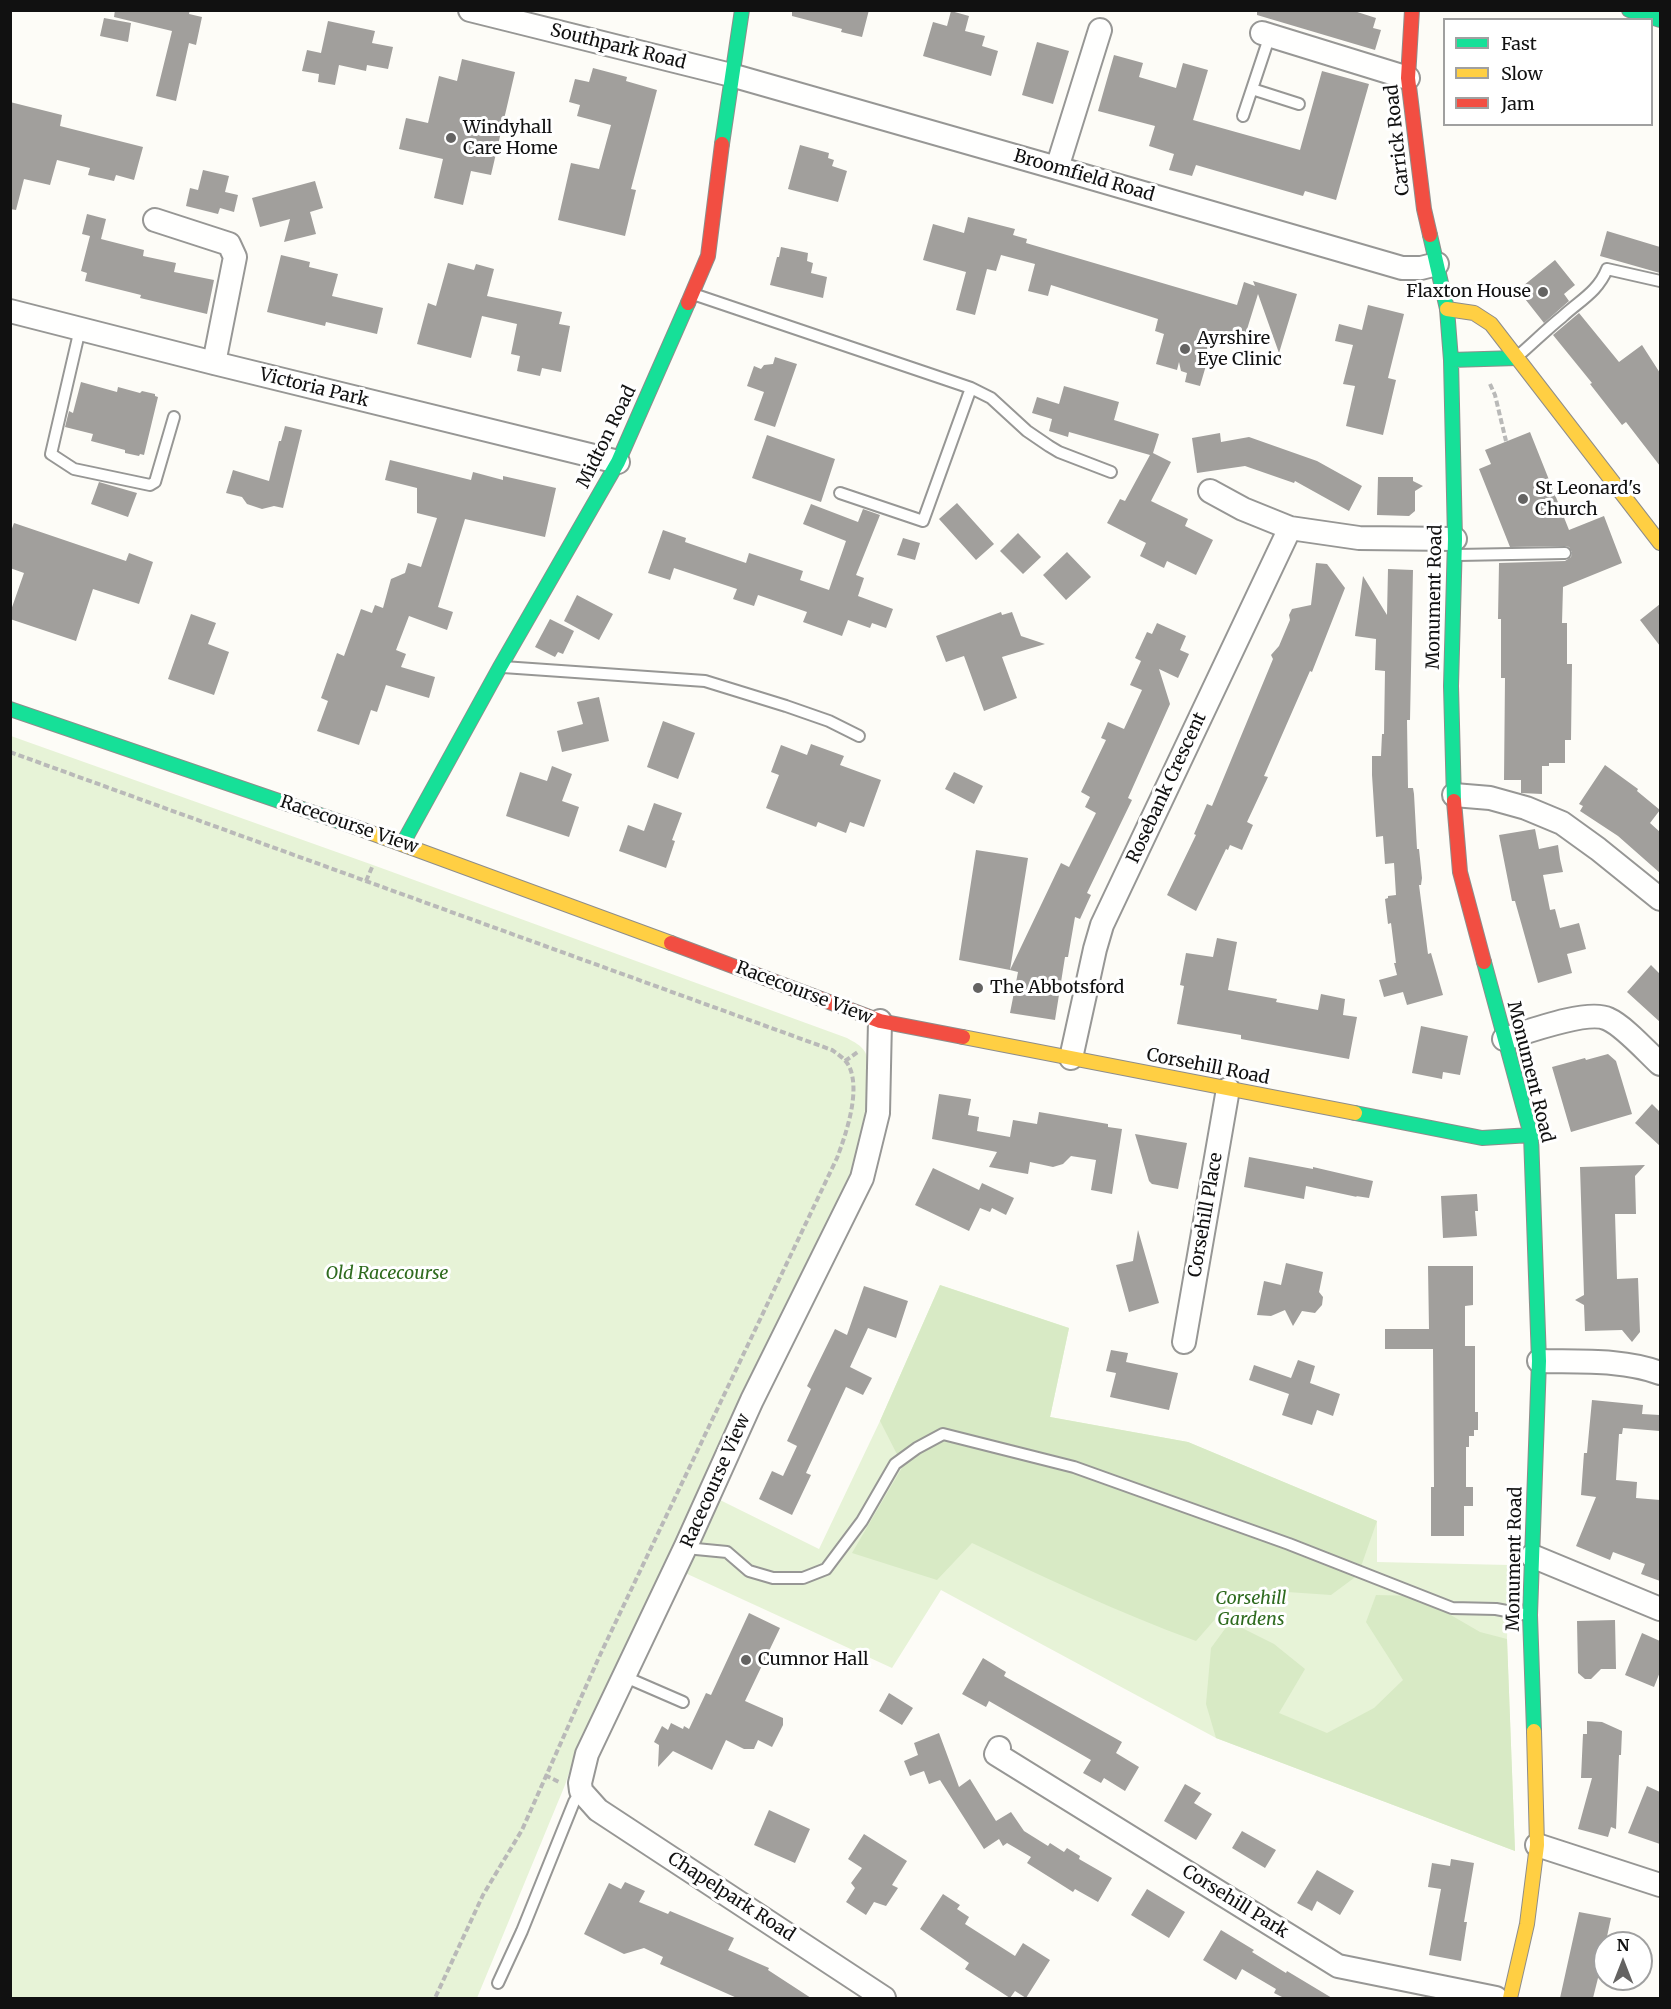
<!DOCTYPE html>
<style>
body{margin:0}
#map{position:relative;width:1671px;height:2009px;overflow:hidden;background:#fdfcf7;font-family:Merriweather,serif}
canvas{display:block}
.frame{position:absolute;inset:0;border:12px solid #111;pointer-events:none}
.legend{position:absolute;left:1443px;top:18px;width:210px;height:108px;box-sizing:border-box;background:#fff;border:2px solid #a0a0a0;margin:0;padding:8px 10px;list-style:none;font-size:18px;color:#111}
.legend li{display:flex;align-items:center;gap:12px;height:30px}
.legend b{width:30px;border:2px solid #a0a0a0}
.north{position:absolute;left:1593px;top:1931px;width:60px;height:60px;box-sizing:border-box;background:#fff;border:2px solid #a0a0a0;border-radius:50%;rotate:0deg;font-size:16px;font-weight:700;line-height:24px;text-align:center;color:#111}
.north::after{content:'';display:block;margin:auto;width:21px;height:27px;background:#646362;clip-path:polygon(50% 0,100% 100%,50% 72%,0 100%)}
</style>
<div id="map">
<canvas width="1671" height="2009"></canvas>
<div class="frame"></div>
<ul class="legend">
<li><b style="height:8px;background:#16e098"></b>Fast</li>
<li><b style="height:8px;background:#ffcf43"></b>Slow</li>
<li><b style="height:8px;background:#f24e42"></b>Jam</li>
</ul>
<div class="north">N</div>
</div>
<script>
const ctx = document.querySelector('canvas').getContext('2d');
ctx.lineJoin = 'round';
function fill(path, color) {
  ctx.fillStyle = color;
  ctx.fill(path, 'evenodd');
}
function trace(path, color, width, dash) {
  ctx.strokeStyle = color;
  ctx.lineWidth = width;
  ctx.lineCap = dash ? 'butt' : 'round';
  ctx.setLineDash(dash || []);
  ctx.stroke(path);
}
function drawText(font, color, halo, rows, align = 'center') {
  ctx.font = font + ' Merriweather,serif';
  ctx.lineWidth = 6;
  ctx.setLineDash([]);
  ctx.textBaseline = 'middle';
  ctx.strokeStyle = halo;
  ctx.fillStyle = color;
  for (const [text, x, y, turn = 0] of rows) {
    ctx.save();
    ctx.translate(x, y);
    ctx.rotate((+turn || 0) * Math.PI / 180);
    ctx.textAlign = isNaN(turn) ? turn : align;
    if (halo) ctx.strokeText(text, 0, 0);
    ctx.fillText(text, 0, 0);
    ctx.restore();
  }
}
const green = new Path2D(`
 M11,736l362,129 474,173c7,4 14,7 18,14 17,28 -5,89 -12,120l-276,577 -12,36 -88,213h-466z
 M940,1285l129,43 -19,89 138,25 189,79v41l132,3 -2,74 8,212 -299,-113 -275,-148 -49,78 -209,-96 37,-72 99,49 61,-128z`);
const forest = new Path2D(`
 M940,1285l129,43 -19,89 138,25 189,79 -19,54 -27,20 -73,-5 -27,11 -35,40c-77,-28 -150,-63 -224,-98l-35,37 -85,-27 51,-87 -23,-45z
 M1376,1595l42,1 62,36 27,7 8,212 -299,-113 -10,-34 5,-56 19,-26 44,22 31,25 -26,44 48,20 47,-25 29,-28 -37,-58z`);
const building = new Path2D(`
 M115,10h75l-1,4 13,3 -6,28 -7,-2 -13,58 -20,-5 16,-65 -58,-14z
 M792,10h77l-7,27 -21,-5 1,-3 -50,-13z
 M1257,10h94l25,8 -3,10 8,2 -6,20 -118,-35z
 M951,11l18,5 -4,15 20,5 -3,10 16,5 -7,25 -68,-20 10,-34 14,4z
 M104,18l27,5 -3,19 -28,-6z
 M328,21l47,10 -3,12 21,4 -5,22 -21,-4 -1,6 -27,-6 -4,20 -17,-3 1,-8 -17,-3 5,-21 14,3z
 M1037,42l32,9 -16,53 -31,-9z
 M1114,55l29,8 -4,14 37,11 7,-25 25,7 -15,50 107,30 22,-79 47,13 -33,116 -31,-9 -2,5 -107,-31 -4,11 -23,-6 5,-16 -25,-8 6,-20 -57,-15z
 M462,59l53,13 -24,103 -20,-4 -8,34 -29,-7 9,-39 -44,-10 7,-31 22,5 11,-47 18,5z
 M593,68l34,9 -1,4 31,9 -26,99 5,1 -11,46 -67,-16 13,-57 28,6 12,-44 -34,-9 3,-11 -11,-3 6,-23 14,3z
 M10,102l52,13 -2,11 83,21 -9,33 -18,-5 -2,6 -26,-6 2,-7 -33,-8 -7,25 -26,-6 -8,31 -6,-1z
 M800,145l29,8 -1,5 6,2 -2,6 15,5 -9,31 -50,-13z
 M203,170l26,6 -4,16 13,3 -4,17 -14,-4 -2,6 -32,-8 4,-18 8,2z
 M315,181l8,27 -13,4 6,22 -32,8 6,-23 -30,8 -8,-29z
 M87,214l19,5 -5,20 43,11 -1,6 33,7 -2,9 40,8 -7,34 -67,-16 1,-3 -56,-14 2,-8 -6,-2 9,-35 -8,-2z
 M968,217l47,12 -2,6 14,4 -1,4 211,62 7,-23 11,4 -2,-5 44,13 -18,59 -21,-59 -14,45 -28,-8 -16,55 -15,-4 2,-9 -6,-2 -2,-9 -2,8 -21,-6 8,-30 -9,-3 3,-12 -107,-34 -3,11 -20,-5 7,-27 -34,-9 -5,16 -9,-2 -12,46 -19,-5 10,-38 -43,-12 10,-36 31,9z
 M1607,231l53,16v26l-60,-17z
 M781,247l27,6 -1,8 6,2 -2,10 16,4 -4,21 -53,-13 7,-28h2z
 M281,255l29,7 -1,5 29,7 -6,22 51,12 -6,26 -51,-12 -1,4 -58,-14z
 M1555,260l20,25 -11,9 5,7 -25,22 -26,-33z
 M448,263l26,7 2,-6 18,5 -7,27 75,16 -3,12 11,2 -9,46 -19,-4 -2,8 -23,-5 3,-15 -9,-2 6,-30 -35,-8 -11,42 -54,-14 11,-41 8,3z
 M1368,305l36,9 -16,64 8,2 -13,55 -37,-9 9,-40 -12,-2 10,-39 -18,-4 4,-17 23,6z
 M1579,313l40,49 23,-17 18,28v93l-34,-44 -4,3 -32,-41 2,-1 -39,-48z
 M775,357l22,7 -22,63 -21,-7 10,-28 -17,-6 7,-20 7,3 3,-4 9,-1z
 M81,382l36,10 1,-5 22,6 2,-2 13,3v2l3,1 -14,58 -4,-1 -1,2 -14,-3v-3l-34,-9 2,-7 -28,-7 4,-16 4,2z
 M1064,386l55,16 -5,18 45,14 -6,19 18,9 -20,39 37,18 -3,7 28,14 -17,35 -29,-14 -3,7 -24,-12 6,-13 -39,-20 13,-24 5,2 25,-46 -81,-23 -1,5 -19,-6 3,-12 -20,-6 5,-16 22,7z
 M285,426l17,4 -19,78 -9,-2 -12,3 -15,-5 -5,-7 -16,-4 7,-23 36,11 10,-40h2z
 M1530,432l39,98 35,-14 18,47 -59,24 -1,36h5v41h5l-1,76h-6v23h-16v3h-7v28l-21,-1v-13h-17l1,-102h-4v-59h-3l1,-56 66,-2 6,-4 1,-5 -3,-5 -4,-1 -55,1 -31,-78 12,-5 -6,-14z
 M1220,433l1,9 28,-5 68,24 45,25 -13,25 -54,-30 -1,2 -49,-17 -48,7 -5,-35z
 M767,435l68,24 -14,43 -69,-24z
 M390,460l81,20 2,-8 30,8v-4l53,12 -11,49 -80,-18 -27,88 15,5 -6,18 -38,-14 -13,34 10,4 -5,13 34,10 -6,21 -43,-13 -9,27 -6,-2 -12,35 -42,-14 11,-30 -7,-3 16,-45 7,3 17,-47 11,4 3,-8 8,3 8,-29 14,-6 3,-10 13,4 16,-49 -20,-5v-25l-32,-8z
 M1378,477h35v4l10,5 -8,5v20l-6,5 -32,-1z
 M99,482l38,11 -9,24 -37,-13z
 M957,503l37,41 -18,16 -37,-41z
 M811,504l47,18 5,-13 17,6 -24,60 8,3 -6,18 35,13 -7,19 -14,-5 -2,5 -22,-8 -6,16 -39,-14 4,-10 -49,-17 -4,11 -21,-7 4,-10 -63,-21 -4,12 -22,-7 15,-43 23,8 -1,4 61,21 3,-10 54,18 -3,9 29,10 17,-49 -43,-17z
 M14,523l112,38 3,-8 24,9 -14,42 -46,-15 -17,52 -66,-22v-6l14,-40 -14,-5v-34z
 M1018,533l23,24 -18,17 -23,-23z
 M903,538l17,5 -5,17 -18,-5z
 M1067,552l24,25 -25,23 -23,-25z
 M1316,563l11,1 18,24 -33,84 -2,-1 -46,105 4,1 -21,45 6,3 -11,25 -12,-5 -2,5 -2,-1 -30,62 -29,-16 29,-60 -2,-1 13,-30 5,2 61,-147 -2,-4 8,-9 11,-26 -1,-5 3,-6 19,-4z
 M1388,569l25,1 -3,150h-3l1,68h5l1,6 3,55h2l3,29 -1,7h-2l9,69 3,-1 12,42 -36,10 -4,-13 -19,5 -5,-17 18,-5 -3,-12h2l-5,-40 -3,1 -3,-25 3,-1v-2l8,-1 -2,-32 -9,1 -2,-28 -7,1 -4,-62v-19h9l1,-22h2l1,-63 -10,-1 1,-31 -21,-3 8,-60 24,39z
 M577,595l36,19 -14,26 -35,-19z
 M1660,604v42l-20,-26z
 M1001,612l1,3 10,-3 9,24 24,8 -43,13 15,41 -33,13 -20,-55 -18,6 -10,-26z
 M191,614l25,9 -8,21 21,8 -15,43 -46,-16z
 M550,619l24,12 -11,23 -5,-2 -3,5 -20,-10z
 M1157,623l29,13 -6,14 9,4 -11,24 -19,-9 11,35 -42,94 4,2 -45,93 4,2 -11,24 -5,-2 -7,40h-3l-10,63 -45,-7 8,-41 -8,-2 51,-107 8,4 27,-54 -11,-6 5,-10 -9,-5 25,-52 -5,-2 7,-16 16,7 18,-39 -12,-5 11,-24 -6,-3 12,-26 5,2z
 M599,697l10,44 -47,11 -5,-21 26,-7 -6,-22z
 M663,721l32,12 -17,46 -31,-12z
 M811,744l33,12 -4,9 41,15 -17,47 -14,-5 -4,11 -28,-11 -2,5 -50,-19 13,-33 -8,-3 10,-27 26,10z
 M1605,765l33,24 -1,2 23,19 -10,13 10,9v41l-42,-37 -38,-25 3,-5 -4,-2z
 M552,766l20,8 -10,27 17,6 -10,30 -63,-21 14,-44 27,9z
 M954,772l29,14 -9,18 -29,-15z
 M654,803l28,10 -10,27 3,1 -9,27 -47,-17 9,-26 16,6z
 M1535,829l4,20 19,-4 2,14 3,13 -20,3 7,35 5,-1 5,19 19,-5 7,26 -19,5 5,19 -34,10 -23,-82h-3l-13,-66z
 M976,850l52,8 -18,112 -51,-10z
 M1217,938l20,4 -9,48 49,9 -1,3 42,8 3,-16 24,5 -2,16 14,2 -8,42 -108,-20v-4l-64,-11 7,-38 -4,-1 6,-32 27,4z
 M1651,965l9,9v48l-33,-30z
 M1421,1026l47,10 -8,39 -17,-3 -1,7 -30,-6z
 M1608,1054l8,7 16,53 -61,18 -19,-65 33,-9 1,2z
 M939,1094l32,5 -3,16 11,2 -2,14 33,6 3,-17 24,4 2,-12 69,12v3l14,2 -10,65 -21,-4 5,-30 -25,-4 -8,8 -10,3 -23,-5 -2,12 -39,-7 8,-15 -65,-13z
 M1652,1104l8,8v34l-25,-23z
 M1135,1134l52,9 -9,46 -26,-5 -3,-3z
 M1249,1157l64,12v-2l60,14 -4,17 -13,-2 1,1 -51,-11 -2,13 -60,-12z
 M1645,1165l-10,11 1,38h-21l2,65 21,-1 2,54 -8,10 -10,-12 -37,1 -1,-26 -9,-5 9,-5 -4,-128z
 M933,1168l46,22 3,-7 32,15 -8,17 -14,-7 -2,4 -10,-4 -11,23 -54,-26z
 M1477,1194l1,17h-3l2,25 -34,2 -2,-42z
 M1138,1230l21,73 -30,9 -13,-47 17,-4z
 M1286,1263l37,9 -4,20 4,5 -1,8 -7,8 -13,-2 -9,15 -8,-16 -14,6 -14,-1 7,-34 17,4z
 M1428,1266h45v39l-8,1v40h10v66h3v18h-4v6h-5v11h-3v40h7v19h-9v30h-33v-49h3l-1,-138h-48v-20h44z
 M864,1286l44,15 -12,37 -28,-10 -18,39 22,11 -9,17 -17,-8 -40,86 5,2 -19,40 -33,-16 13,-28 11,5 14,-30 -10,-5 24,-52 -4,-3 28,-57 12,6z
 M1111,1350l17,3 -2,9 52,11 -9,37 -59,-13 6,-24 -10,-2z
 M1298,1360l17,6 -5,17 30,11 -7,22 -16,-6 -5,15 -30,-10 7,-21 -40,-14 5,-15 37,13z
 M1592,1400l51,5 -1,9 18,1v16l-37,-3 -1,6h-3l-3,46 21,2 -1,16 24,2v81l-19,-7 4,-10 -32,-12 -3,8 -34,-14 20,-49 -15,-2 3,-42h3z
 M749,1613l31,15 -35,73 38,17v7l-11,22 -14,-7 -4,9h-10l-18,-9 -14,30 -39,-19 -15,16 1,-22 -5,-3 8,-16 6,4 3,-7 12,6 1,-3 5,3 17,-36 5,2z
 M1615,1620l1,49h-15l-10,10h-6l-7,-6 -1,-52z
 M1642,1633l18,8v31l-6,15 -29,-12z
 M983,1658l23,14 -2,4 118,66 -6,11 23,14 -14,24 -21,-13 -3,5 -18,-10 8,-13 -102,-59 -3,6 -24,-13z
 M889,1693l24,15 -11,17 -23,-14z
 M1587,1721l15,1 20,9 -1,24h-2l-3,74 -5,-2 -3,10 -30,-8 14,-51h-11l2,-44h4z
 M939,1733l20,54 11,-8 26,42 15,-9 13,19 24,15 2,-3 14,9 3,-4 13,8 -1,3 33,19 -14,24 -23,-13 -2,3 -46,-29 4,-6 -24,-14 -4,3 -4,-7 -15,10 -44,-69 -11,4 -5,-13 -14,5 -6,-15 14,-6 -4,-12z
 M1185,1784l16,9 -7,10 18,11 -16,26 -32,-19z
 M1647,1786l13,6v52l-32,-11z
 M769,1810l41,19 -15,34 -41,-18z
 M1242,1831l34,19 -11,18 -33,-20z
 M864,1834l43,27 -15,24 6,3 -12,18 -12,-4 -8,13 -20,-13 9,-14 -4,-5 11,-15 -14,-9z
 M1451,1859l23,4 -10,59h3l-6,39 -32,-6 12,-66 -13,-2 4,-24 18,3z
 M1317,1870l37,21 -14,24 -23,-14 -5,10 -15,-8z
 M625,1882l20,9 -6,11 29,12 2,-3 64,27 -6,12 41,18 -1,2 43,28h-74l-77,-34 3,-7 -19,-9 -20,6 -40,-20 25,-51 12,6z
 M1147,1889l38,23 -16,26 -38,-23z
 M943,1894l17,11 -3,4 12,8 -4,7 50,32 8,-13 27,17 -24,38 -11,-7 -5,7 -45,-29 4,-6 -49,-34z
 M1579,1912l32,6 -13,60 -5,20h-33z
 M1221,1930l33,20 -2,2 34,21 1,-2 45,27h-48l-10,-5 2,-4 -34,-20 -6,11 -33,-20z`);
const path = new Path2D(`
 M1490,384l5,11 11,46
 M10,752l822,298c6,4 13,9 17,16 12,25 -3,68 -12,92l-237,497 -78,175 -39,65 -48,103
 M366,881l7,-16
 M845,1061l14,-10
 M545,1775l16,8`);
const lane = new Path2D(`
 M1252,89l47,15
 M1243,116l27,-81
 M693,294l278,94 20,10 36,33 22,15 10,6 52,20
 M80,329l-29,125 23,15 76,16 5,-3 19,-65
 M1519,355c14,-12 28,-26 43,-38 17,-16 36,-25 45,-48l53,12
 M840,493l83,28 48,-133
 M1458,555l107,-2
 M503,667l202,14 81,25 43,15 30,15
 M686,1546l10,3 31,3 22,19 24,7h30l23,-9 36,-48 33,-57 22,-16 26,-14 131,33 215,77 163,64 44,1 32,6
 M623,1676l60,26
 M498,1983l24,-52 52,-129 7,-11`);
const street = new Path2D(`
 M470,10l261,65 326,93 345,100h19l16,-4
 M1262,33l146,45
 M1057,168l43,-138
 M155,220l74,24 6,13 -21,106
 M10,311l204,52 404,99
 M1210,491l33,18 47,19
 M1454,795l36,3 36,10 36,15 36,26 62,50
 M880,1021l-2,92 -16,65 -110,222 -66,146 -99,208 -7,29 1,8 17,19 286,188
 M1504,1039c23,-7 84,-30 104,-20 16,7 39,33 52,45
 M1071,1058l24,-109 7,-24 188,-397 69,10 96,1
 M1184,1342l44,-253
 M1539,1361c39,1 84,-2 121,12
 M1532,1556l128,53
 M999,1748l-3,6 342,212 158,32
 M1537,1845l123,40`);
const fast = new Path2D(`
 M1629,10l31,10
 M722,144l20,-134
 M1430,235l17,74 4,51 66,-2
 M1451,360l4,179 -4,147 3,115
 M10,709l345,118
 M403,843l97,-176 118,-205 70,-159
 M1484,962l47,173 8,226 -9,254 4,116
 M1355,1113l127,25 49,-3`);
const slow = new Path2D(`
 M1447,309l27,4 17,11 169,219
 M355,827l316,116
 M963,1037l392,76
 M1510,1998l17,-74 10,-79 -3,-114`);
const jam = new Path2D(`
 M1412,10l-4,68 16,131 6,26
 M688,303l20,-47 14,-112
 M1454,801l6,71 24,90
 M671,943l209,78 83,16`);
const markers = [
 [451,138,6,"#646362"],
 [1543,292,6,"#646362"],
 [1185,349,6,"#646362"],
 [1523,499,6,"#646362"],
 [978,988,6,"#646362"],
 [746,1660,6,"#646362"]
];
const streetNames = [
 ["Southpark Road",618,47,14],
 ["Carrick Road",1398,140,-96],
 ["Broomfield Road",1084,176,16],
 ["Victoria Park",314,388,14],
 ["Midton Road",607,437,-64],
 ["Monument Road",1435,597,-89],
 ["Rosebank Crescent",1167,788,-65],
 ["Racecourse View",349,825,19],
 ["Racecourse View",804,993,21],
 ["Corsehill Road",1208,1067,11],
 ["Monument Road",1530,1072,76],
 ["Corsehill Place",1206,1215,-80],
 ["Racecourse View",716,1481,-66],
 ["Monument Road",1515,1559,-89],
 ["Chapelpark Road",731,1897,33],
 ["Corsehill Park",1235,1902,32]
];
const poiNames = [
 ["Windyhall",463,128],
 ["Care Home",463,149],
 ["Flaxton House",1531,292,"right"],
 ["Ayrshire",1197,339],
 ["Eye Clinic",1197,360],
 ["St Leonard's",1535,489],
 ["Church",1535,510],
 ["The Abbotsford",990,988],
 ["Cumnor Hall",758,1660]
];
const parkNames = [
 ["Old Racecourse",387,1274],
 ["Corsehill",1251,1599],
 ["Gardens",1251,1620]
];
fill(green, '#e7f3d7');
fill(forest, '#d8eac5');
fill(building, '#a19f9c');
trace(lane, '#979795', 14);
trace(street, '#979795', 26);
trace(fast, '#8e8d8b', 16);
trace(slow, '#8e8d8b', 16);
trace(jam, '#8e8d8b', 16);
trace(path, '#b9b9b8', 4, [6, 3]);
trace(lane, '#fffffe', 10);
trace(street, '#fffffe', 22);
trace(fast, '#16e098', 14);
trace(slow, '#ffcf43', 14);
trace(jam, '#f24e42', 14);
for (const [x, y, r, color] of markers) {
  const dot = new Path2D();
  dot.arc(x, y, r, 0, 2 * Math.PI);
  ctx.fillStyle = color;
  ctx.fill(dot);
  trace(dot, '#fff', 2);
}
drawText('18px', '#111', '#fff', streetNames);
drawText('18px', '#111', '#fff', poiNames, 'left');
drawText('italic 18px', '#2f6b1f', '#fff', parkNames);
</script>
